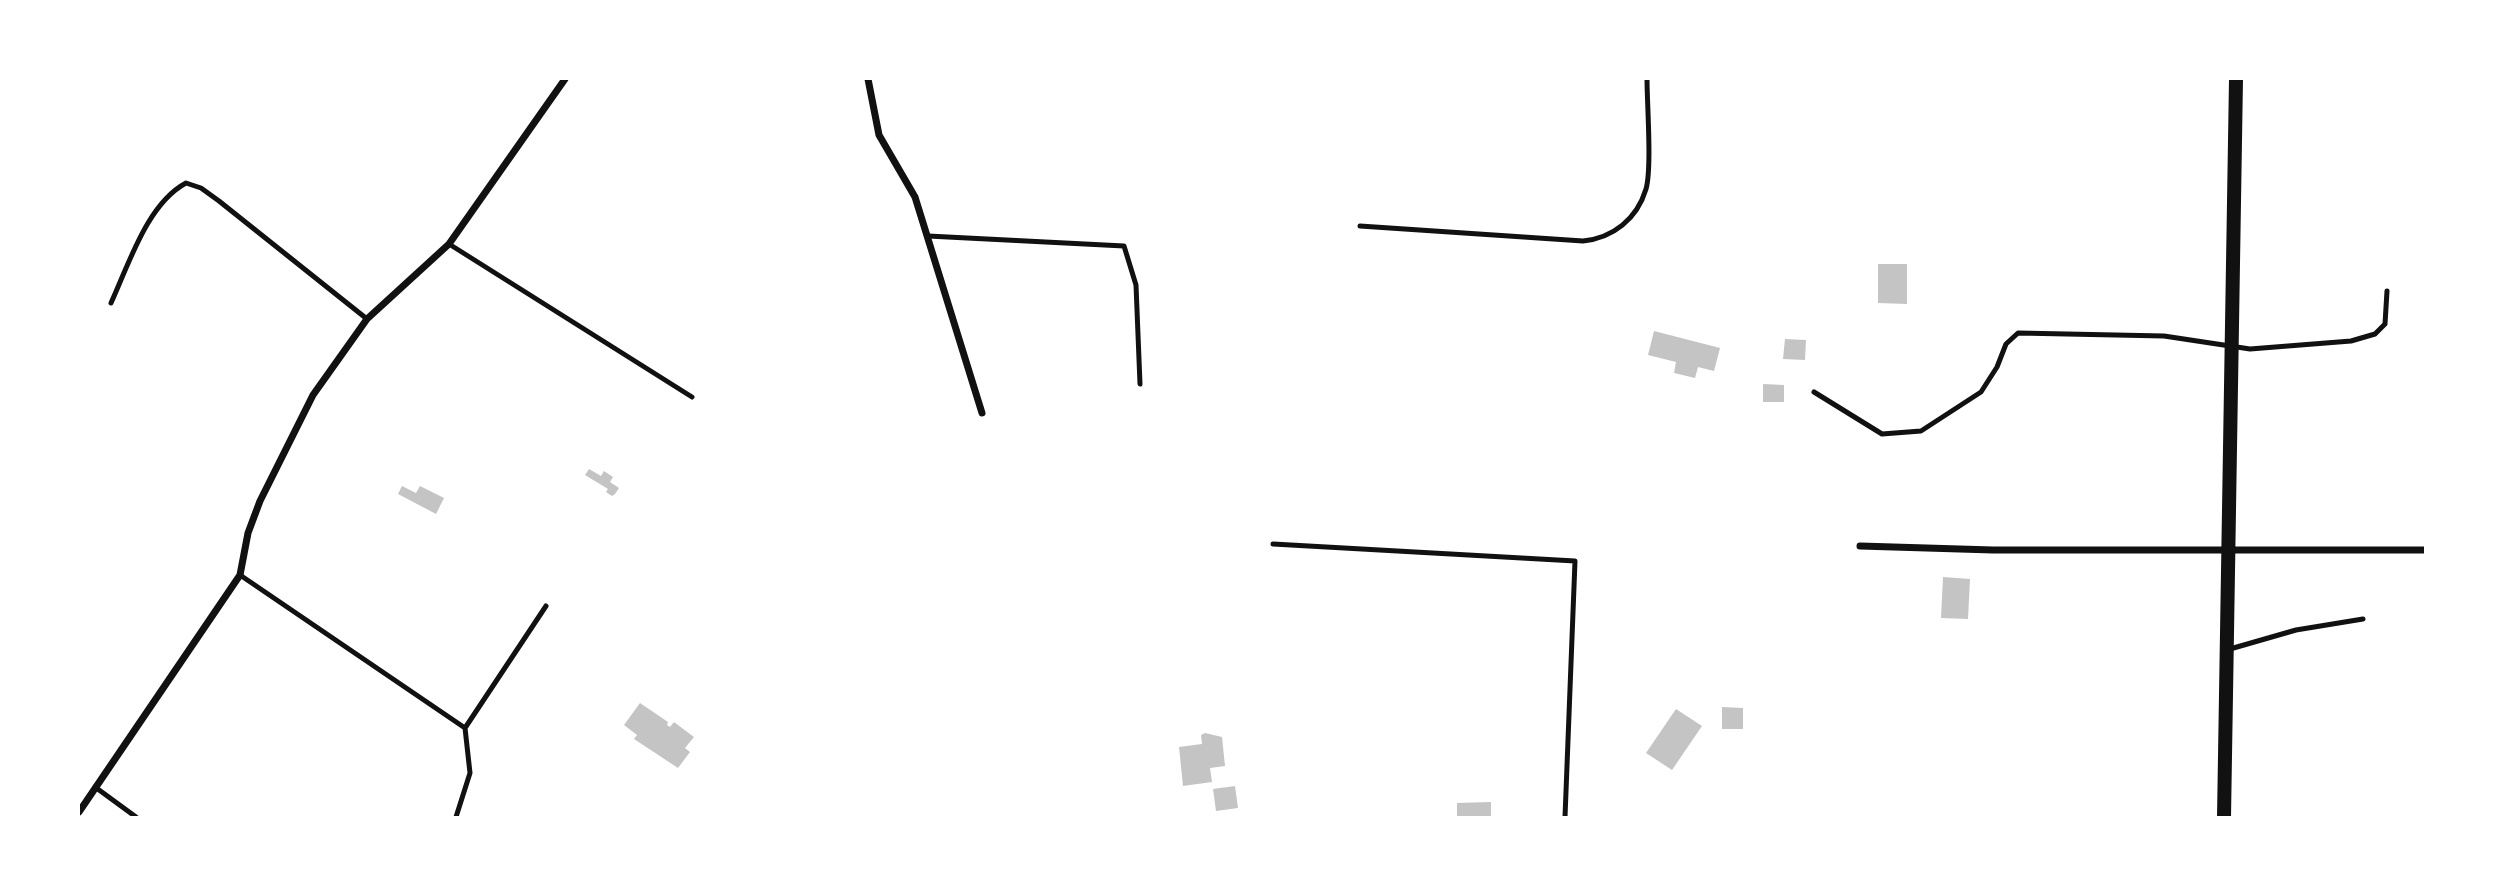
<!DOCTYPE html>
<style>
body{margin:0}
#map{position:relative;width:2504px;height:896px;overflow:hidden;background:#fff;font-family:"Golos Text",sans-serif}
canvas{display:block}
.frame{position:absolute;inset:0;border:80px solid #fff;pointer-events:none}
</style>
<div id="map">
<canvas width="2504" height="896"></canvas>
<div class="frame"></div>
</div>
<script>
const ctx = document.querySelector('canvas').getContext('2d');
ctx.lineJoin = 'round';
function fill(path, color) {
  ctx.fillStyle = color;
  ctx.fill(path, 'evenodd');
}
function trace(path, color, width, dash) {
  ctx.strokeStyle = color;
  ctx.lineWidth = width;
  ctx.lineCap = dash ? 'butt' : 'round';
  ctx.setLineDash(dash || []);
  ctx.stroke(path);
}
const building = new Path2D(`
 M1878,264h29v40l-29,-1z
 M1654,331l66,17 -6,23 -16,-4 -3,11 -21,-5 2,-11 -28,-7z
 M1785,339l21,1 -1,20 -22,-1z
 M1763,384l21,1v17h-21z
 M589,469l12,7 3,-5 9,6 -3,5 9,6 -4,6 -3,2 -6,-4 2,-3 -23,-14z
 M402,486l14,7 4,-7 24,12 -8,16 -38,-20z
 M1943,577l27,2 -2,40 -27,-1z
 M640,703l28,19 -1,3 3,2 4,-5 20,15 -9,11 5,4 -12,16 -44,-29 3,-4 -13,-10z
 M1722,707l21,1v21h-21z
 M1676,709l26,17 -30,44 -26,-17z
 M1205,733l17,4 3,29 -15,2 2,14 -29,4 -4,-39 23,-3 -1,-9z
 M1235,786l3,22 -22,3 -3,-22z
 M1491,802v15h-34v-14z`);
const service = new Path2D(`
 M1360,226l223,15c30,-3 54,-22 63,-52 6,-21 1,-85 1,-110
 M928,236l196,10 12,39 4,99
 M449,244l243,153
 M111,303c18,-39 36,-99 75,-120l15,5 18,13 148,118
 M1814,392l68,42 39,-3 60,-39 16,-25 9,-23 12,-11 146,3 86,13 101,-8 24,-7 10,-10 2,-33
 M1273,544l302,17 -10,256
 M240,575l225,153 81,-122
 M2230,649l66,-19 67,-11
 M95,787l41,30
 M456,817l14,-44 -5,-45`);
const minor = new Path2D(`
 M868,79l11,56 36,62 67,216
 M1860,546l133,4h432
 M79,812l161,-237 8,-42 12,-32 53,-106 54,-76 82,-75 116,-165`);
const secondary = new Path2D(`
 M2224,817l12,-738`);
fill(building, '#c4c4c4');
trace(service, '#111', 5);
trace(minor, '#111', 7);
trace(secondary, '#111', 14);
</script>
